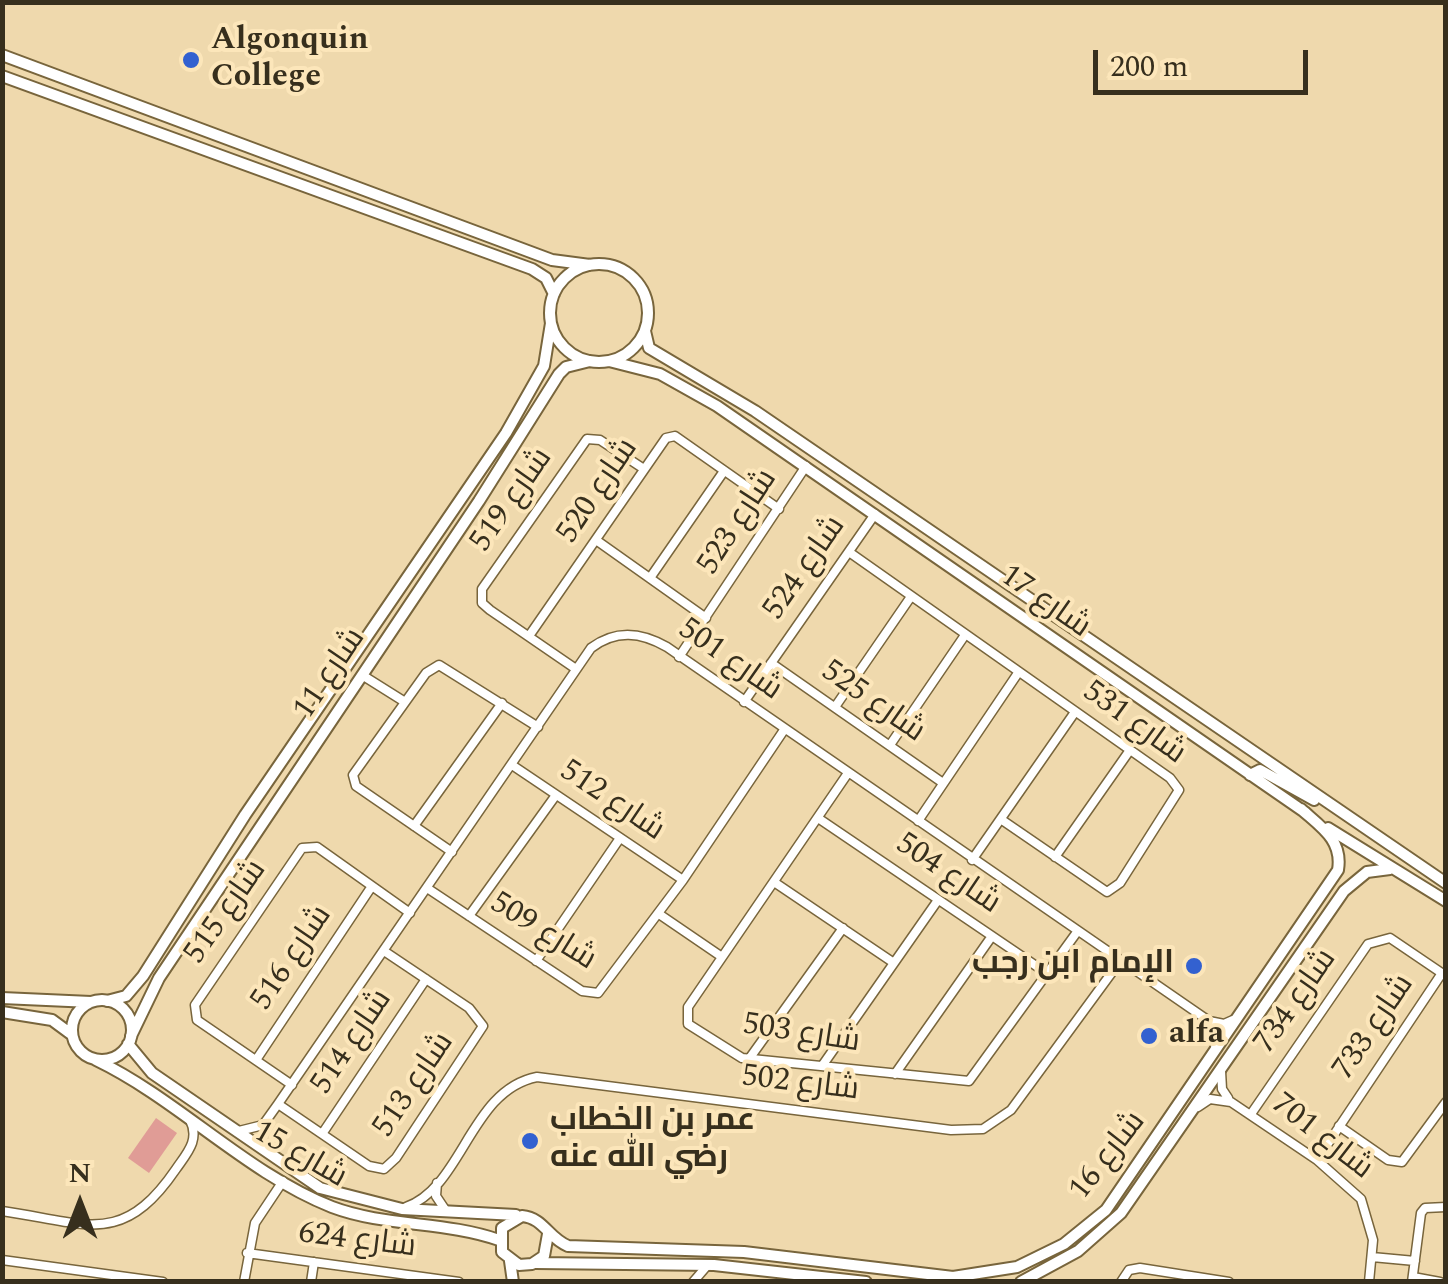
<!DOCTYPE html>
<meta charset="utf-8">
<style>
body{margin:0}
#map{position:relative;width:1448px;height:1284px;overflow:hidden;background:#efd9ad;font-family:Spectral,serif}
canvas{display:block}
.frame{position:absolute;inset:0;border:5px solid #372f1d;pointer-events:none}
.north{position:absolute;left:30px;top:1154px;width:100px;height:100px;-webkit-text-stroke:8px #fce6ba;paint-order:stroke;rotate:0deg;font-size:28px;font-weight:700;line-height:40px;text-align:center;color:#372f1d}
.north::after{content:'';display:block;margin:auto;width:35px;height:45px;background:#372f1d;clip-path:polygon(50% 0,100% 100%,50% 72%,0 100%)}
.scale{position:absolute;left:1093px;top:50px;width:215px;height:45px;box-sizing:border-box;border:5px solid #372f1d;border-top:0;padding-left:12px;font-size:30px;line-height:35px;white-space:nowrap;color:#372f1d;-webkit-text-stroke:8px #fce6ba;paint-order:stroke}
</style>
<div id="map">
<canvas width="1448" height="1284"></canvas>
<div class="frame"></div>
<div class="north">N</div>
<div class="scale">200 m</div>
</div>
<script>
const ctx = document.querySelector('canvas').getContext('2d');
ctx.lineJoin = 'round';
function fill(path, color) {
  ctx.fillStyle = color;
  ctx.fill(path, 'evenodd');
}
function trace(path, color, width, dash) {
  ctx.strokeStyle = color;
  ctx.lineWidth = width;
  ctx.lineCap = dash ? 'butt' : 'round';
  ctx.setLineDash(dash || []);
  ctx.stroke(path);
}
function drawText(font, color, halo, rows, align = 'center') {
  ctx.font = font + ' Spectral,Cairo,serif';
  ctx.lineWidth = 8;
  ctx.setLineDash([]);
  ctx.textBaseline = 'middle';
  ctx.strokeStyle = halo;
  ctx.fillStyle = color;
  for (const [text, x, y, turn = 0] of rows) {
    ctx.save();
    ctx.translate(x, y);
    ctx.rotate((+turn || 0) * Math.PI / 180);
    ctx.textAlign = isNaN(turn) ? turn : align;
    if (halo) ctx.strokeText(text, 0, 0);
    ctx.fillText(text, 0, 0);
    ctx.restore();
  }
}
const green = new Path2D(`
 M156,1118l21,15 -28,40 -21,-15z`);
const street = new Path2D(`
 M596,540l110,78
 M849,552l321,226 9,12 -59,93 -13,9 -105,-72
 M650,578l74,-107
 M529,636l137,-198 9,-2 104,73
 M679,657l127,-191
 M771,663l172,120
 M576,669l-86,-59 -8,-7v-14l105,-150 13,1 44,29
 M362,675l43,27
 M744,702l131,-188
 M835,707l75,-109
 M890,745l75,-110
 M512,765l171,115
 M848,773l-160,234v17l54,34 227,23 108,-149
 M818,818l230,156
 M918,821l100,-148
 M414,826l88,-123
 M452,852l-96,-66 -3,-11 73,-102 13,-8 99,62
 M1055,857l75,-107
 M972,860l103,-148
 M774,882l120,81
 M427,888l155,103 16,2 85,-113 101,-150
 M659,914l63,43
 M469,916l87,-121
 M536,961l84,-123
 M1209,1021l7,17 -1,11
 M749,1059l94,-131
 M256,1060l116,-174
 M822,1066l116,-166
 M1221,1071l1,18 6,9
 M895,1074l97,-138
 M292,1085l-95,-65 -2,-15 107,-157 15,-1 93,66
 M278,1104l91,62 15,3 12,-11 87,-132 -14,-18 -85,-57
 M1198,1107l12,-8 21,3 86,58 44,39 12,41 -4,42
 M1251,1114l117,-170 22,-6 56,38
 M1339,1126l49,34 14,2 44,-60
 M239,1131l24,-6 15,-21 313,-456c25,-19 50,-16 76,-1l542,374 15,3 9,-4
 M322,1134l104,-155
 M1317,1160l125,-187
 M437,1183l-1,13 10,15
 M406,1207c57,-20 64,-117 131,-130l414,53 32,-1 28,-19 110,-150
 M2,1211c84,12 120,37 174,-42 11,-16 24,-29 14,-49
 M247,1253l212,29
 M1372,1257l43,4
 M2,1260l161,22
 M1413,1277l27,5
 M244,1282l11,-59 28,-42
 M311,1282l3,-20
 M693,1282l13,-15
 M1121,1282l8,-12 11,-2 89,14
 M1412,1282l9,-69 4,-5 21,-1`);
const secondary = new Path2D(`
 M2,55l550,205 38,5
 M2,76l530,193 14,9 8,16
 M550 313a49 49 0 1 1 98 0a49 49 0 1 1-98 0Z
 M645,331l4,17 106,63 691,472
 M609,361l51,13 57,32 589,407
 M1250,775l10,-5 54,30
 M1328,828l118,73
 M2,998l89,4
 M72 1030a30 30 0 1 1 60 0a30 30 0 1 1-60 0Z
 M107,1001l19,-5 17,-20 102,-161 261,-382 38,-67 7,-43
 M2,1012l50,8 19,14
 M131,1036l28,-58 320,-477 80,-127 7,-7 24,-6
 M128,1044l24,29 168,115 82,21 114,6
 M96,1060c83,40 150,113 236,147 53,20 113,14 167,33
 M548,1234l-4,22 -12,8 -13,1 -17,-13v-24l20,-12c22,2 26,22 46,30l176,6 209,25 64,-10 47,-23 42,-34 232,-340c5,-30 -17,-43 -37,-61
 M510,1261l3,21
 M536,1263l178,2 152,17
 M1021,1282l57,-31 43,-38 223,-322 23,-19 23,-3`);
const markers = [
 [191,60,10,"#3361d0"],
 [1194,966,10,"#3361d0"],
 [1149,1036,10,"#3361d0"],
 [530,1141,10,"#3361d0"]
];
const poiNames = [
 ["Algonquin",211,42],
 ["College",211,79],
 ["الإمام ابن رجب",1174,966,"right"],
 ["alfa",1169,1036],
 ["عمر بن الخطاب",550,1123],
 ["رضي الله عنه",550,1160]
];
const streetNames = [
 ["شارع 520",599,492,-56],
 ["شارع 519",513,501,-55],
 ["شارع 523",739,523,-57],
 ["شارع 524",806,569,-55],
 ["شارع 17",1044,603,35],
 ["شارع 501",729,661,35],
 ["شارع 11",331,675,-56],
 ["شارع 525",872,703,35],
 ["شارع 531",1133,724,36],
 ["شارع 512",611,802,34],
 ["شارع 504",947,875,34],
 ["شارع 515",227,913,-55],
 ["شارع 509",542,933,32],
 ["شارع 516",293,959,-56],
 ["شارع 734",1297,1002,-55],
 ["شارع 733",1375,1028,-56],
 ["شارع 503",801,1035,9],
 ["شارع 514",353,1043,-56],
 ["شارع 502",800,1085,7],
 ["شارع 513",415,1086,-56],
 ["شارع 701",1321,1138,38],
 ["شارع 15",299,1156,30],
 ["شارع 16",1109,1157,-52],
 ["شارع 624",357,1242,7]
];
fill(green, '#e09c96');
trace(street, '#78653c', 11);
trace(secondary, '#78653c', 14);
trace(street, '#fff', 8);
trace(secondary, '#fff', 10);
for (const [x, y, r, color] of markers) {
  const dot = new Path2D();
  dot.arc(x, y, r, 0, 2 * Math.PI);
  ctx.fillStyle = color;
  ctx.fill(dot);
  trace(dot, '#fce6ba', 4);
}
drawText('bold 32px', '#372f1d', '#fce6ba', poiNames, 'left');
drawText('32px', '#372f1d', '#fce6ba', streetNames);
</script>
